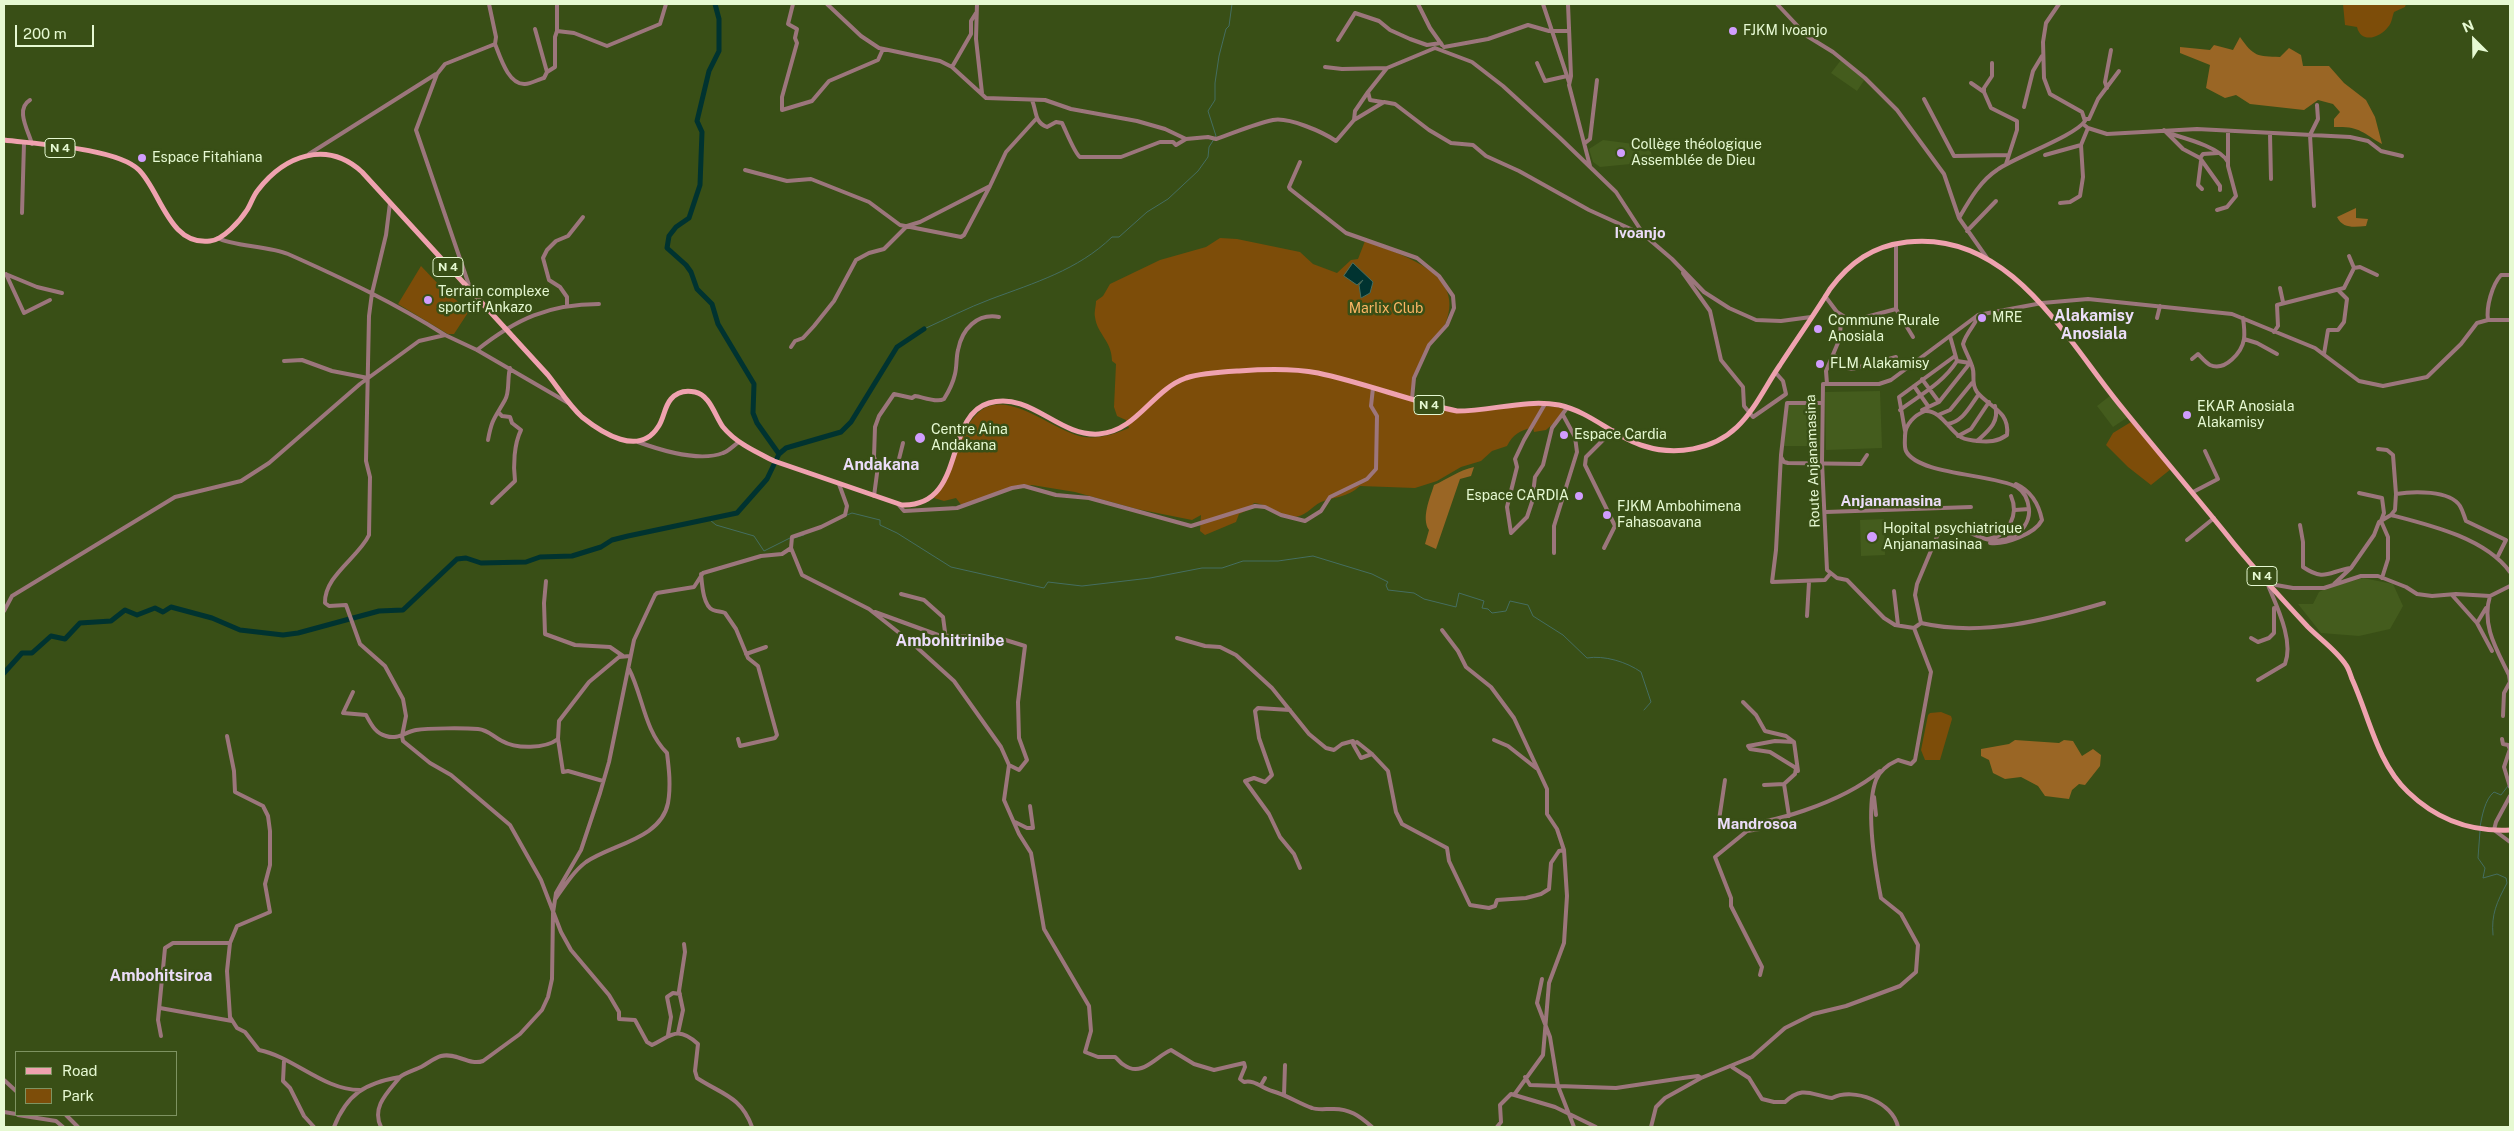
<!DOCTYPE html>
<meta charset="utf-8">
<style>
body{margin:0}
#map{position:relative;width:2514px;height:1131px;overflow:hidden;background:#394f16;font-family:"Public Sans",sans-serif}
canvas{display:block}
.frame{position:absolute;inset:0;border:5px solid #e6f9d2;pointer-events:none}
.legend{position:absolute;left:15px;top:1051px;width:162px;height:65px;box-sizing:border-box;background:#394f16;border:1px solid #7e9361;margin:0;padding:6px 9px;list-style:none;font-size:15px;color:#e6f9d2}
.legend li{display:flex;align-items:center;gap:10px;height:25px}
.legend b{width:25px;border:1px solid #7e9361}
.north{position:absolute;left:2449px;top:15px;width:50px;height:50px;-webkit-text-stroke:4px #394f16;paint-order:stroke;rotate:337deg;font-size:14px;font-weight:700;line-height:20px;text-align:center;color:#e6f9d2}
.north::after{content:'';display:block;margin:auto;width:18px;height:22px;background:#e6f9d2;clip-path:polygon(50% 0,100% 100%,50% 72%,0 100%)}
.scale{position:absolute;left:15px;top:25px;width:79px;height:22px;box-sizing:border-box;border:2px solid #e6f9d2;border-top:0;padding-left:6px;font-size:15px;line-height:18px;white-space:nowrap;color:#e6f9d2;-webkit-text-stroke:4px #394f16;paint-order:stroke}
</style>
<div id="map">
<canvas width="2514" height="1131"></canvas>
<div class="frame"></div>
<ul class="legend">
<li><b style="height:6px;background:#efa2af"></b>Road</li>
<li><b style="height:14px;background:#7d4d09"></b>Park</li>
</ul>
<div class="north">N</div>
<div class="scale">200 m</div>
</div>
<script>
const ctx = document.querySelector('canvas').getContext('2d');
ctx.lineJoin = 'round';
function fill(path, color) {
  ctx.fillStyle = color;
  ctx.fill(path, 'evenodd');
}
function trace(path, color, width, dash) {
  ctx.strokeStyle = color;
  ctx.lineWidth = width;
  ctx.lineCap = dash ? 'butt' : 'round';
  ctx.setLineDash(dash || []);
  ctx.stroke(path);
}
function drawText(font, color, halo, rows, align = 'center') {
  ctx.font = font + ' "Public Sans",sans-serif';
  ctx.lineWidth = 5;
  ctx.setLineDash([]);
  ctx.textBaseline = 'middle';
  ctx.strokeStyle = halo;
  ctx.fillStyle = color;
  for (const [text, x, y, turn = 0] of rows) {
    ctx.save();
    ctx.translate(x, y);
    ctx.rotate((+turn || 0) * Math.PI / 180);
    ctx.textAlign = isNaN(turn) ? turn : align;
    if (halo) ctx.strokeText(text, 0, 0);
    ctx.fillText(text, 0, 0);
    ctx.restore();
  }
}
const built = new Path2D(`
 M1841,60l24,19 -8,12 -26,-18z
 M1603,140l46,6 4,13 -12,4 -41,4 -7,-5 -4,-13z
 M1880,391l2,57 -56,2 -1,-58z
 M2111,395l17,22 -15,10 -16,-21z
 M1818,404l2,42h-37l5,-41z
 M1884,519l1,36 -24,1 -1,-36z
 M2363,578l30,6 10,22 -13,23 -31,7 -38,-3 -23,-29h15l6,-12 8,-4z`);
const green = new Path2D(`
 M2343,4h63l-1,3 -11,5c-2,5 -2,11 -6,15 -8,11 -27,17 -31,0l-12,-2z
 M1220,238l17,1 63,13 13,12 24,9 14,-13 7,-1 7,-18c34,13 101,31 81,81 -3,8 -11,14 -16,21 -11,15 -16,35 -19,54l-85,-22 86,24 55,12 59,-6 31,2 10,4 -21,19 -12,2 -1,-5c-13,4 -20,7 -26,19l-15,5 -11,10 -20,6 -24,14 -22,7 -55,-2c-14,12 -23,10 -39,16 -10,5 -16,15 -27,15 -14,0 -22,-12 -40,-14l-6,7 -9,4 -3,8 -31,13 -5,-4 1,-16 -9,5 -55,-11 -62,-17 -43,-7 -12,1 -58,20 -6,-8 -12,3 -10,-3c19,-24 23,-66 44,-85 29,-27 75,19 106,24 14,2 32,-3 45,-9l-3,-8 -9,-4 -3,-9 2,-43 -4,-3c0,-20 -15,-27 -17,-44 -1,-5 1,-11 1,-16l7,-5 7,-12 50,-24 46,-13z
 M421,266l21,22 27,23 -15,23h-6l-50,-30z
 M2131,422l40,47 -20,16 -23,-18 -22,-22 7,-12z
 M1941,712l10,4 1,3 -12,41h-15l-4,-10 7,-35 2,-2z`);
const forest = new Path2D(`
 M2240,37c14,20 17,19 40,20l9,-9 12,7 2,11h26l15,17 22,17 9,17 7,27c-20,-12 -23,-18 -48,-17v-8l6,-7 -7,-8 -15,-4 -14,10 -54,-6 -14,-9 -11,3 -19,-10 4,-23 -30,-12v-6l30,3 4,-5 19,5z
 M2356,208v10l12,1 -2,7c-12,1 -23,3 -29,-9z
 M1474,467l-3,9 -11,3 -24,70 -11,-5 4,-14c-8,-12 1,-32 5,-45 14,-6 25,-15 40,-18z
 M2015,740l44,3 5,-3 9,1 9,15 11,-7 8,6 -1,11 -15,19 -6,-1 -7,6 -3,9 -24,-3 -7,-10 -17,-9 -16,2 -12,-6 -4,-13 -8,-4v-7l28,-5z`);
const water = new Path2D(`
 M1353,263l20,19 -3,11 -9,5 -2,-13 4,-5 -6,5 -13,-9z`);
const stream = new Path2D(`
 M924,329c22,-10 43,-21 67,-30 43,-16 87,-29 121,-62h7l28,-25 21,-13 30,-28 10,-14 1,-10 7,-11 -8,-25 7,-11v-17l4,-27 7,-27 3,-3 3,-22
 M847,515l5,-2 28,7v5l17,8 54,34 93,21 4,-6 34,4 68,-8 52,-10h20l21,-7h35l35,-5 59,18 16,8 -2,3 2,5 26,3 10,6 32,8 3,-14 25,8 -2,7 6,1 4,4 14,-2 4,-10 18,4 5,11 30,19 24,23c17,-3 40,4 54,14l10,30 -7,8
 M710,520l6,5 38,11 10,15 26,-13
 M794,538l10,-3
 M2480,827c2,-11 5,-28 14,-35l7,3 7,-9
 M2480,831l-2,27 7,10 -2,10 14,-4 9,4 1,5c-10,19 -16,31 -14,52`);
const river = new Path2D(`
 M715,4l4,15v32l-10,20 -12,50 5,11 -2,53 -11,33 -13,9 -7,9 -2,12 19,17 5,7 6,17 15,15 6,20 36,60 -1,29 4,10 22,31
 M4,673l18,-20h10l19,-17 14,3 15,-16 31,-2 14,-11 12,5 18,-7 8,4 8,-5 41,11 28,12 43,5 15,-2 81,-22 24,-1 54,-51 9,-1 15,5 45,-1 14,-5 32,-1 29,-9 11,-7 16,-4 109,-23 30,-34 12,-25 7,-6 55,-16 10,-10 46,-75 27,-18`);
const minor = new Path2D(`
 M557,4v27
 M793,4l-5,20 9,5 -2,9 2,5 -15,54v13l30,-9 17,-20 49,-21 5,-11
 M827,4l34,32 18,12 61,13 12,6 34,31 59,2 26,9 66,12 28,8 21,10 22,-2 8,2c18,-6 38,-15 57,-19 16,-3 50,12 63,21l18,-21 30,-18 11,2 34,26 22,13 22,2 13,11 33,15 70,39 55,25
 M977,4l-1,35 6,54
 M1418,4l12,24 12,17
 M1543,4l26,78
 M1568,4l3,72 -2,9 21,81
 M1777,4l30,32 26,16 32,26 32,32 47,64 15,44
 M535,29l12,43
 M1338,40l17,-27 24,8 11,9 20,9 17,6 14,-2
 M495,44c5,12 13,41 30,40 6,0 14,-5 19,-6l3,-6 8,-5v-30l2,-6 17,2 33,13 53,-22 6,-20
 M1444,47l44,-8 40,-14 21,6h19
 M1537,63l8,18 22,-5
 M952,67l19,-33v-13l5,-8
 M1325,67l17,2 45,-1
 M1971,83l13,9 7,16 26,13v9l-11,34
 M2107,88l-2,-6 6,-32
 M1984,92v-4l8,-12v-13
 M1924,99l30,57 54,-1
 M30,100c-15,9 -2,30 2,44
 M1032,100c5,12 2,22 15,27l9,-5 6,1c4,8 13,31 18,34h41l39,-15h13l3,3 10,-6
 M1382,102l-12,-2 -2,-8 19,-24 48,-20 37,14 31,24 57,52 56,54 28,43 28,24 32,33 25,16 27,12 25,1 30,-4
 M2024,107l9,-36 9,-15
 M2085,119h4l9,-20 21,-28
 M1354,120l1,-9 13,-19
 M2083,124l5,4 19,6 90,-5 153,8 18,4 13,10 21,5
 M2164,130l19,19 17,9 20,28v4
 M2168,133c16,5 52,14 60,29
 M2270,134l1,45
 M1585,143l5,-4 7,-59
 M309,154l127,-80
 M2045,155l36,-10
 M2200,158l3,-4 15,-1
 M2201,161l-3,24 4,4
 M1300,162l-11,25 1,2 56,44 71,25 22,18 14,20 1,12 -7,17 -18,20 -15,33 -2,21
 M745,170l42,11 24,-2 58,23 31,23 61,12 3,-2 26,-49
 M390,203l-4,32 -14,58 -3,23 -3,145 4,16 -1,58c-10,22 -45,41 -44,68l4,3 17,-1 14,39 25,22 18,33 3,17 -4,20 1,5 27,22 21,12 59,50 31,55 20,52 10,18 38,45 10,17v7l16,1 12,22 5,3c19,-9 25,-20 46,-1l-3,27 2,7c24,16 44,18 55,49
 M2060,203l10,-1 10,-6 3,-19 -2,-32 7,-17
 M2314,206l-4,-71 8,-16 -1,-14
 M2217,210l10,-3 9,-11 -8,-30v-34
 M22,213l2,-70
 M1967,231l29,-30
 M218,238c13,8 51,8 70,16 54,24 107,49 157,81
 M1987,258l-28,-40c10,-17 21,-37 38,-48 18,-13 78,-34 88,-49l-3,-9 -32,-18 -6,-16 -1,-36 3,-19 13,-19
 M2354,268l6,-1 17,8
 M1683,273l27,38 11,49 22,27 1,19 9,11 33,-23 -3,-13 -8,-9
 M6,274l18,39 26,-13
 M8,275l29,12 25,6
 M470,288l-54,-158 21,-56 8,-10 50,-20 1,-7 -7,-33
 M2280,288l3,14
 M1825,296l12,16 14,9 45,-12v-65
 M567,305v-8l-7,-10 -11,-7 -6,-22 4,-8 9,-9 12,-5 15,-19
 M1896,309l17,28
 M2157,318l3,-12
 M2488,320c-2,-13 4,-35 13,-45h9
 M2274,332l4,-6 -1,-21 67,-17 10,-20 -5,-12
 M2244,339l13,4 20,11
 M791,347l4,-6 8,-3 11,-12 20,-25 22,-41 13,-7 15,-4 23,-23 13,-4 70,-36 16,-34 30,-33
 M477,350c39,-31 72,-46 122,-46
 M2324,354l4,-24h10l6,-8 3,-23 -8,-8
 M1835,356c3,9 7,12 17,13l44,-12
 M2192,359l6,-5c3,3 8,9 12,11 15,7 32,-13 34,-26 1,-7 0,-14 -1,-21
 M284,361l18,-1 30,11 36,7
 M1922,379l17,23
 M1827,384l-1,-13 14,-33 1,-22
 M1914,386l14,20
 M1821,403h-34l-6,52 -5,95 -4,32 53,-2 5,-6
 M1900,410c20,-15 43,-27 57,-49l-7,-25
 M1922,410l17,-8 31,-39 -13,-2
 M1938,415l12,-5 22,-27
 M1947,424c16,-2 23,-18 32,-30
 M1905,431l-6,-34 56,-41
 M1958,436l13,-7 18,-27
 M488,440c4,-22 7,-22 17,-40 5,-8 2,-22 5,-32
 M1977,441c11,-10 23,-19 18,-35
 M638,442c22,8 62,20 85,11 6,-2 11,-8 16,-11
 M2378,449l9,1 6,5 3,39
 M1781,457l3,5 4,1 73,1 6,-9
 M878,464l4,-3 16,2 5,-20
 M839,484l8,22 -2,9 -24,12 -29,10 -1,11 11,27 67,34
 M2193,492l25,-13 -13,-28
 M2359,493l23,5 2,15 -3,8 7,16v22l-6,19
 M874,496l4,-30 -4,-9 1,-30 4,-11 15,-22 18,4 3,-2c8,1 22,7 29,3 5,-8 9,-16 11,-25 2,-8 1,-16 3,-24 4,-21 19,-37 41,-33
 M492,503l23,-22c-2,-15 -1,-37 6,-51l-9,-7 -2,-6 -8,-1 -4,-4
 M898,504l6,7 53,-3 55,-20 12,-2 32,9 33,3 102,28 64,-20 10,1 16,8 24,6 16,-10 9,-14 37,-18 9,-10 1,-53 -6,-10 2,-18
 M2015,510l14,-1
 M1826,512l145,-5
 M2300,525l3,17v25c22,15 26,4 48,1
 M1511,533l16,-16 5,-15 3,-25 8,-12 9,-37 15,-20
 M1511,533l-4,-26 10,-40 -2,-8 9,-19 21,-36
 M1988,539c21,-3 31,-25 23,-43
 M2187,540l27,-22
 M1990,543c15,2 45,-9 52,-23 -3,-15 -11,-29 -26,-36
 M1604,548l11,-22 -30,-61 1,-8 27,-27
 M1554,553v-27l23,-74 -2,-15 -12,-22
 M2497,558l9,-18 -40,-19c-2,-5 -3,-10 -6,-15 -10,-16 -47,-15 -64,-12l-1,16 -4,5c39,10 94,23 119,57
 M701,574c1,10 2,32 12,36 5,2 8,1 12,3l11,16 12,29 10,8 19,69 -2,3 -35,8 -2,-7
 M2265,579l11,6 17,3h31l37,-12h17l28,11 11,7 15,2 24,-2 34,2 20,-10
 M546,581l-2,22 1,31 30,11 35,2 13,9
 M2334,584l17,-16 23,-33 5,-13 12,-7
 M1894,591l4,34
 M901,594l23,6 19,17 2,15 -2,4
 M2452,595l25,28 15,28
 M2490,596c-9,29 7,54 19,79l1,7 -6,11 -1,23
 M869,609l43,34 42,38 47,66 8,18 -5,35 15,34 12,19 13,76 45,77 2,25 -6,21 13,5h17c3,2 5,6 9,8 18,13 32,-9 47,-15l23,14 20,6 30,-7 1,4 -5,12 4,3c10,-3 19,7 28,9 15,4 26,12 40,17 5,2 13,1 19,1 18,-1 29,7 41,18
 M4,611l8,-15 163,-99 66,-16 28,-18 91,-79 59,-43 26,-6 32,15 93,54
 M875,612l63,23 61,3 26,8 -7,56 1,36 8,22 -8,10 -10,-5
 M1807,616l2,-34
 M1921,623l-6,-28 2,-11 21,-50 12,-7c27,3 38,25 68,6 7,-5 12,-15 11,-24 -1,-9 -4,-17 -12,-22 -24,-13 -99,-12 -111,-36 -2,-5 -1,-10 -1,-15 0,-12 10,-21 20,-25 15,-1 23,17 34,25 5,4 12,4 18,5 12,1 20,1 30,-6 3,-24 -18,-28 -30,-43 -7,-10 -1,-16 -5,-26 -2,-7 -7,-15 -9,-22 3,-12 15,-22 15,-29
 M2477,623l9,-15
 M1914,628l7,-5c61,14 125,-3 183,-20
 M1442,630l16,21 8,16 25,20 23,31 33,71v25l10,15 7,21
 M1177,638l28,8 15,1 16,8 36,33 37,46 17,14 8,2 8,-6 11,-3v3l4,-2 15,12 16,17 8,41 6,12 45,24 2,13 21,44 19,3 6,-2 2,-6 29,-2 15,-4 8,-5 2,-26 8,-12 5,-1 3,46 -3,47 -15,40 -6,72 -29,40
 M2251,638l7,4 11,-4 5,-5v-25
 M746,654l20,-7
 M2258,680l27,-16c9,-23 -8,-57 -17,-79
 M353,692l-10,21 23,2c5,9 9,18 20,21 12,4 19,-4 30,-6 12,-2 49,-2 62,-1 11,1 15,8 24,12 14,8 43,8 56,-2
 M1743,702l13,13 9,16 21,5 8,6 -19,-1 -27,5 2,3 20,3 26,16 -1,6 -11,10 5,32
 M1290,710l-32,-2 -3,3 4,27 13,37 -7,7 -11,-4 -9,3 24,33 11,23 14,17 6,14
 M227,736l7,35 1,21 28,14 5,10 2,15v34l-5,19 5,28 -33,14 -7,17 -3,28 3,46 7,11 8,4 14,18c35,7 64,40 101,40
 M2502,739l1,5 5,1 2,4 -6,18 6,20
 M1494,740l14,6 28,22
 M1794,742l4,29
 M1353,744l8,14 11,-4
 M1725,780l-6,40 2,3c45,7 124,-23 159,-52
 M603,781l-35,-10 -5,1 -5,-33 1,-18 30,-39 30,-25 11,-1
 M1764,785l20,-1
 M2510,796l-14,26 -2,8 16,12
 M1874,797l2,18
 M1015,822l12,6h6l-3,-22
 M556,898c9,-13 18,-27 30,-36 26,-18 75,-23 82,-59 3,-17 1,-34 -1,-50 -23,-23 -24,-57 -38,-84
 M1760,975l2,-8 -31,-61v-8l-16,-41 32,-26 13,-2 5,-7
 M1542,979l-5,24 13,34 8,49 58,2 67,-10 15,-2 3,2
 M160,1008l72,13
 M678,1033l5,-23 -4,-19 6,-39 -1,-8
 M668,1035l3,-18 -4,-20 6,-4 7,1
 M161,1036l-3,-16 7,-72 8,-5h57
 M284,1061l-1,20 7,7 14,28 10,11
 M1732,1067l17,11 13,21 12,3h11c18,-17 26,-7 47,-4 22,-11 61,4 66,29
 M1525,1077l5,8 28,1 16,41
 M4,1080l12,11
 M1261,1085l4,-7
 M1284,1095l1,-30
 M4,1112l12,2
 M18,1115l38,6 7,6
 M66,1115l12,12
 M334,1127c13,-33 31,-44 66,-50
 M381,1127c-10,-20 7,-35 19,-50 4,-4 15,-7 21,-10 6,-3 13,-9 20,-11 15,-4 28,10 42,5l37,-27 22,-24 6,-13 4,-18 1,-66 3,-20 25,-43 19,-57 9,-31 25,-122 21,-45 2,-2 37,-6 9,-14 58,-17 21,-2 9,-6
 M1497,1127l4,-5 -1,-17 11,-11 44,13 41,20
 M1651,1127l5,-20 9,-9 36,-20 51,-21 33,-29 28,-14 33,-8 54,-20 16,-14 2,-27 -17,-31 -20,-16c-6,-31 -16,-89 -5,-118 4,-10 13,-16 22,-20l13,4 4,-4 16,-88 -17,-44 -19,-3 -11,-7 -37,-38 -10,-2 -10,-8 -5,-108 1,-78h56l12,-4 87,-65 64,-12 46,-4 144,15 83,34 44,33 24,5 44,-9 34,-33 16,-21 11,-3h22`);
const major = new Path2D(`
 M4,140c32,4 113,8 135,30 22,22 30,76 71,71 13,-1 30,-20 37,-31 4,-6 6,-14 11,-20 27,-35 69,-50 104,-18l186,203c11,14 21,30 34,42 20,16 57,40 76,10 6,-8 6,-20 13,-28 6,-7 15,-9 24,-7 15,3 20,24 28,35 13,16 33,25 51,34l128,44c65,2 41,-89 87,-102 42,-12 69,34 110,31 38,-3 53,-44 87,-56 16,-5 36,-6 53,-7 26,-2 53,-3 79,2 47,10 92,28 139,38 35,0 68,-12 102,-6 32,7 55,32 85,41 31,10 69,4 93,-19 18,-17 29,-42 43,-62 17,-26 34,-50 50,-76 20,-27 43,-43 77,-47 105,-12 160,100 217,168 34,42 69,83 103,125 25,32 53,62 81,92 12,12 29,24 38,38 3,4 4,9 6,14 17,37 25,84 56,113 28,27 63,40 102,38`);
const markers = [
 [1733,31,5,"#d19dfe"],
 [1621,153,5,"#d19dfe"],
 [142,158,5,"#d19dfe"],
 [428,300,5,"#d19dfe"],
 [1982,318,5,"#d19dfe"],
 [1818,329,5,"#d19dfe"],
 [1820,364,5,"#d19dfe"],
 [2187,415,5,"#d19dfe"],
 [1564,435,5,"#d19dfe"],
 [920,438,6,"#d19dfe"],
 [1579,496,5,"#d19dfe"],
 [1607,515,5,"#d19dfe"],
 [1872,537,6,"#d19dfe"]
];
const shields = [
 [60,148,30],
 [448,267,30],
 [1429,405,30],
 [2262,576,30]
];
const shieldNames = [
 ["N 4",60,148],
 ["N 4",448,267],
 ["N 4",1429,405],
 ["N 4",2262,576]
];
const poiNames = [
 ["FJKM Ivoanjo",1743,31],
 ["Collège théologique",1631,145],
 ["Assemblée de Dieu",1631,161],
 ["Espace Fitahiana",152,158],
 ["Terrain complexe",438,292],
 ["sportif Ankazo",438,308],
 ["MRE",1992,318],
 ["Commune Rurale",1828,321],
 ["Anosiala",1828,337],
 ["FLM Alakamisy",1830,364],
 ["EKAR Anosiala",2197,407],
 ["Alakamisy",2197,423],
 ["Centre Aina",931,430],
 ["Andakana",931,446],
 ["Espace Cardia",1574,435],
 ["Espace CARDIA",1569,496,"right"],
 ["FJKM Ambohimena",1617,507],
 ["Fahasoavana",1617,523],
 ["Hopital psychiatrique",1883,529],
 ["Anjanamasinaa",1883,545]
];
const parkNames = [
 ["Marlix Club",1386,309]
];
const streetNames = [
 ["Route Anjanamasina",1813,461,-92]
];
const neighbourhoodNames = [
 ["Ivoanjo",1640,233],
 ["Anjanamasina",1891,501],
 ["Mandrosoa",1757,824]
];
const quarterNames = [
 ["Alakamisy",2094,316],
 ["Anosiala",2094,334],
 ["Andakana",881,465],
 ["Ambohitrinibe",950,641],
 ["Ambohitsiroa",161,976]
];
fill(built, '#445c1d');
fill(green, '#7d4d09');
fill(forest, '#9a6625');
fill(water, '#003330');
trace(water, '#456e61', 1);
trace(stream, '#456e61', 1);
trace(river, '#003330', 5);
trace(minor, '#9c767c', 4);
trace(major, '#efa2af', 5);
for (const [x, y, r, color] of markers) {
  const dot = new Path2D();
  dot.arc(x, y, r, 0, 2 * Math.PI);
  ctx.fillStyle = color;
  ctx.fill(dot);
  trace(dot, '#394f16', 2);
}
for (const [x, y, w] of shields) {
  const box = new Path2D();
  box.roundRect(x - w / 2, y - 9.5, w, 19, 4);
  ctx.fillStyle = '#394f16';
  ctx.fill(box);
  trace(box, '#e6f9d2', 1);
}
drawText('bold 12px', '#e6f9d2', null, shieldNames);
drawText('14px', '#e6f9d2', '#394f16', poiNames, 'left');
drawText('14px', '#fbb564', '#394f16', parkNames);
drawText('14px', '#e6f9d2', '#394f16', streetNames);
drawText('bold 15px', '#ebddf9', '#394f16', neighbourhoodNames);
drawText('bold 16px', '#ebddf9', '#394f16', quarterNames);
</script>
